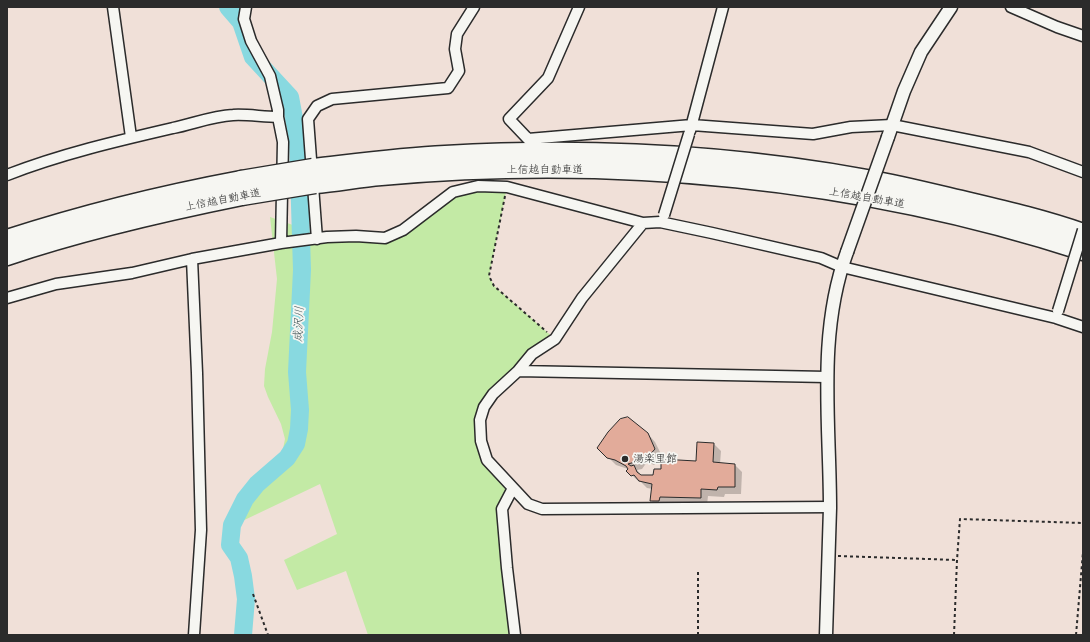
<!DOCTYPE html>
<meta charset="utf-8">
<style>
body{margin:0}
#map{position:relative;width:1090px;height:642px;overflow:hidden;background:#f0e0d8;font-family:"Comic Neue",sans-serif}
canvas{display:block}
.frame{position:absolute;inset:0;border:8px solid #2b2b2b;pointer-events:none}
</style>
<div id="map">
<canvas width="1090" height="642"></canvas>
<div class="frame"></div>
</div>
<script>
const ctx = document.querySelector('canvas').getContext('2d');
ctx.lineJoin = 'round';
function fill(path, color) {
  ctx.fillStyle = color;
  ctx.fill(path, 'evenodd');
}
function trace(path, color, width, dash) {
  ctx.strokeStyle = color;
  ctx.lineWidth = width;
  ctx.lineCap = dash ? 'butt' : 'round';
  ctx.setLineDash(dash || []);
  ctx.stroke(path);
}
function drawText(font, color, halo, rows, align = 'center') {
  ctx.font = font + ' "Comic Neue","Klee One",sans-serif';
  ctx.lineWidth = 3.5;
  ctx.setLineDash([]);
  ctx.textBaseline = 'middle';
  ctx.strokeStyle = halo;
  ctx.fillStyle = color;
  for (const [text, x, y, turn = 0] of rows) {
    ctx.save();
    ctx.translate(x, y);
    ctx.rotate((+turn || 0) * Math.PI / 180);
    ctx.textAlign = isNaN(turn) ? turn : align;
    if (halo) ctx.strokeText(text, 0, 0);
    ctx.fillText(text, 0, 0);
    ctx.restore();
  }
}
const green = new Path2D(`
 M507,187l-18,89 5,10 61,53 -62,55 -13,26 7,40 26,28 -11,21 13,126h-147l-22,-64 -49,19 -13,-30 53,-26 -17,-50 -84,40 10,-20 10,-12 25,-33 4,-20 -4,-15 -13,-27 -4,-11 1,-17 7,-37 5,-53 -7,-62 57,20 58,1 72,-43z`);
const shadow = new Path2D(`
 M648,434l7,8 7,14 -8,9 -7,-3 -5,7 -5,1 5,6h12l7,-6 36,-8 17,-18 7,7 -1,13 15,1 7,7 -1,22h-16l-1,3 -16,-1 -1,9 -49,3 -7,-8 2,-11 -6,-1 -6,-6h-2l-11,-11v-2l-12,-4 -17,-17z`);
const river = new Path2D(`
 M228,7l13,15 12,35 37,40 8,43 4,130 -5,102 3,38 -1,19 -3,15 -9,14 -30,26 -12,15 -13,26 -2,20 9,13 4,18 3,23 -3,36`);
const building = new Path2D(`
 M628,417l20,16 7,16 -9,10 -7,-4 -4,7 -7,2 3,2 3,-1 3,7 4,3h12l1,-6h7v-10l35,2 1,-19 17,1 -1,19 22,2v23h-17l-1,3 -16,-1v9l-41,-1 -1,4h-9l2,-17 -13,-3 -5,-6 -3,1 -5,-5 2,-2 -2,-3 -11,-6 -8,-2 -10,-10 11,-16 12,-13z`);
const path = new Path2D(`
 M505,196l-16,80 5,10 53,46
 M838,556l119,4
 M698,572v63
 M253,594l15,41
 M954,635l3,-75 3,-41 123,4
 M1076,635l7,-83`);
const minor = new Path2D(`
 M113,7l18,130
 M246,7l-2,12 7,22 19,35 8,34v7l5,25 -2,101
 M579,7l-31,71 -39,41 19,20 164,-14 121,9 38,-7 41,-2 137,27 54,20
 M1011,7l46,20 26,9
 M690,131l33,-124
 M7,175c54,-21 110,-34 166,-47 20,-4 39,-12 60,-13 14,-1 30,2 45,2
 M643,223l-61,75 -27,41 -23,15 -14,17 -25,23 -9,13 -4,13 1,21 6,19 41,44 14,5 288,-2
 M317,239l-9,-120 9,-13 15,-7 116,-11 11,-17 -4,-22 2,-15 17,-27
 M192,259l5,114 4,157 -7,105
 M7,298l49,-14 76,-11 60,-14 89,-16 46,-6 29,-1 29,2 18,-8 50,-38 25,-6 29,1 136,36 17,-1 52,11 109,25 21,9 214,51 27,9
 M518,371l309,6
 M513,488l-11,21 5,59 8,67`);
const tertiary = new Path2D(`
 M888,137l16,-46 17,-39 30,-45
 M826,635c1,-42 3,-85 4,-127 0,-86 -13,-174 17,-256`);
const motorway = new Path2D(`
 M313,168c44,-5 88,-11 132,-13 140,-8 284,-1 422,24 34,6 69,15 103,23 38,9 76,18 113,31
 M315,184c22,-2 44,-6 66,-8 235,-21 478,2 702,75
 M7,239c77,-25 154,-44 234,-59
 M7,256c77,-26 156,-44 235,-60`);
const minorBridge = new Path2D(`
 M664,215l25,-81
 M1058,311l25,-81`);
const tertiaryBridge = new Path2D(`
 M847,252l41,-115`);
const motorwayBridge = new Path2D(`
 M241,180l72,-12
 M242,196l73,-12`);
const markers = [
 [625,459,4,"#2b2b2b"]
];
const streetNames = [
 ["上信越自動車道",545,170],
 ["上信越自動車道",867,198,10],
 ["上信越自動車道",223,200,-11]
];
const poiNames = [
 ["湯楽里館",633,459]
];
const waterNames = [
 ["成沢川",299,324,-87]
];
fill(green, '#c3eaa5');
fill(shadow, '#0003');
trace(river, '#88d9e0', 18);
fill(building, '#e2ab9a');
trace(building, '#2b2b2b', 1);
trace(minor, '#2b2b2b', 13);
trace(tertiary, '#2b2b2b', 15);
trace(motorway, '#2b2b2b', 21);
trace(path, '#2b2b2b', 2, [3, 3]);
trace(minor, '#f6f6f2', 10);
trace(tertiary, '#f6f6f2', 12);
trace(motorway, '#f6f6f2', 18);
trace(minorBridge, '#2b2b2b', 13, []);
trace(tertiaryBridge, '#2b2b2b', 15, []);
trace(motorwayBridge, '#2b2b2b', 21, []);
trace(minorBridge, '#f6f6f2', 10);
trace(tertiaryBridge, '#f6f6f2', 12);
trace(motorwayBridge, '#f6f6f2', 18);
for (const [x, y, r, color] of markers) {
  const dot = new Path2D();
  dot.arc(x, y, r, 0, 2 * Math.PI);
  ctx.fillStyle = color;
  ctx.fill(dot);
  trace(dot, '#f6f6f2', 1.5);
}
drawText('11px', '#2b2b2b', '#f6f6f2', streetNames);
drawText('11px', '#2b2b2b', '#f6f6f2', poiNames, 'left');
drawText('italic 12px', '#425658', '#f6f6f2', waterNames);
</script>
